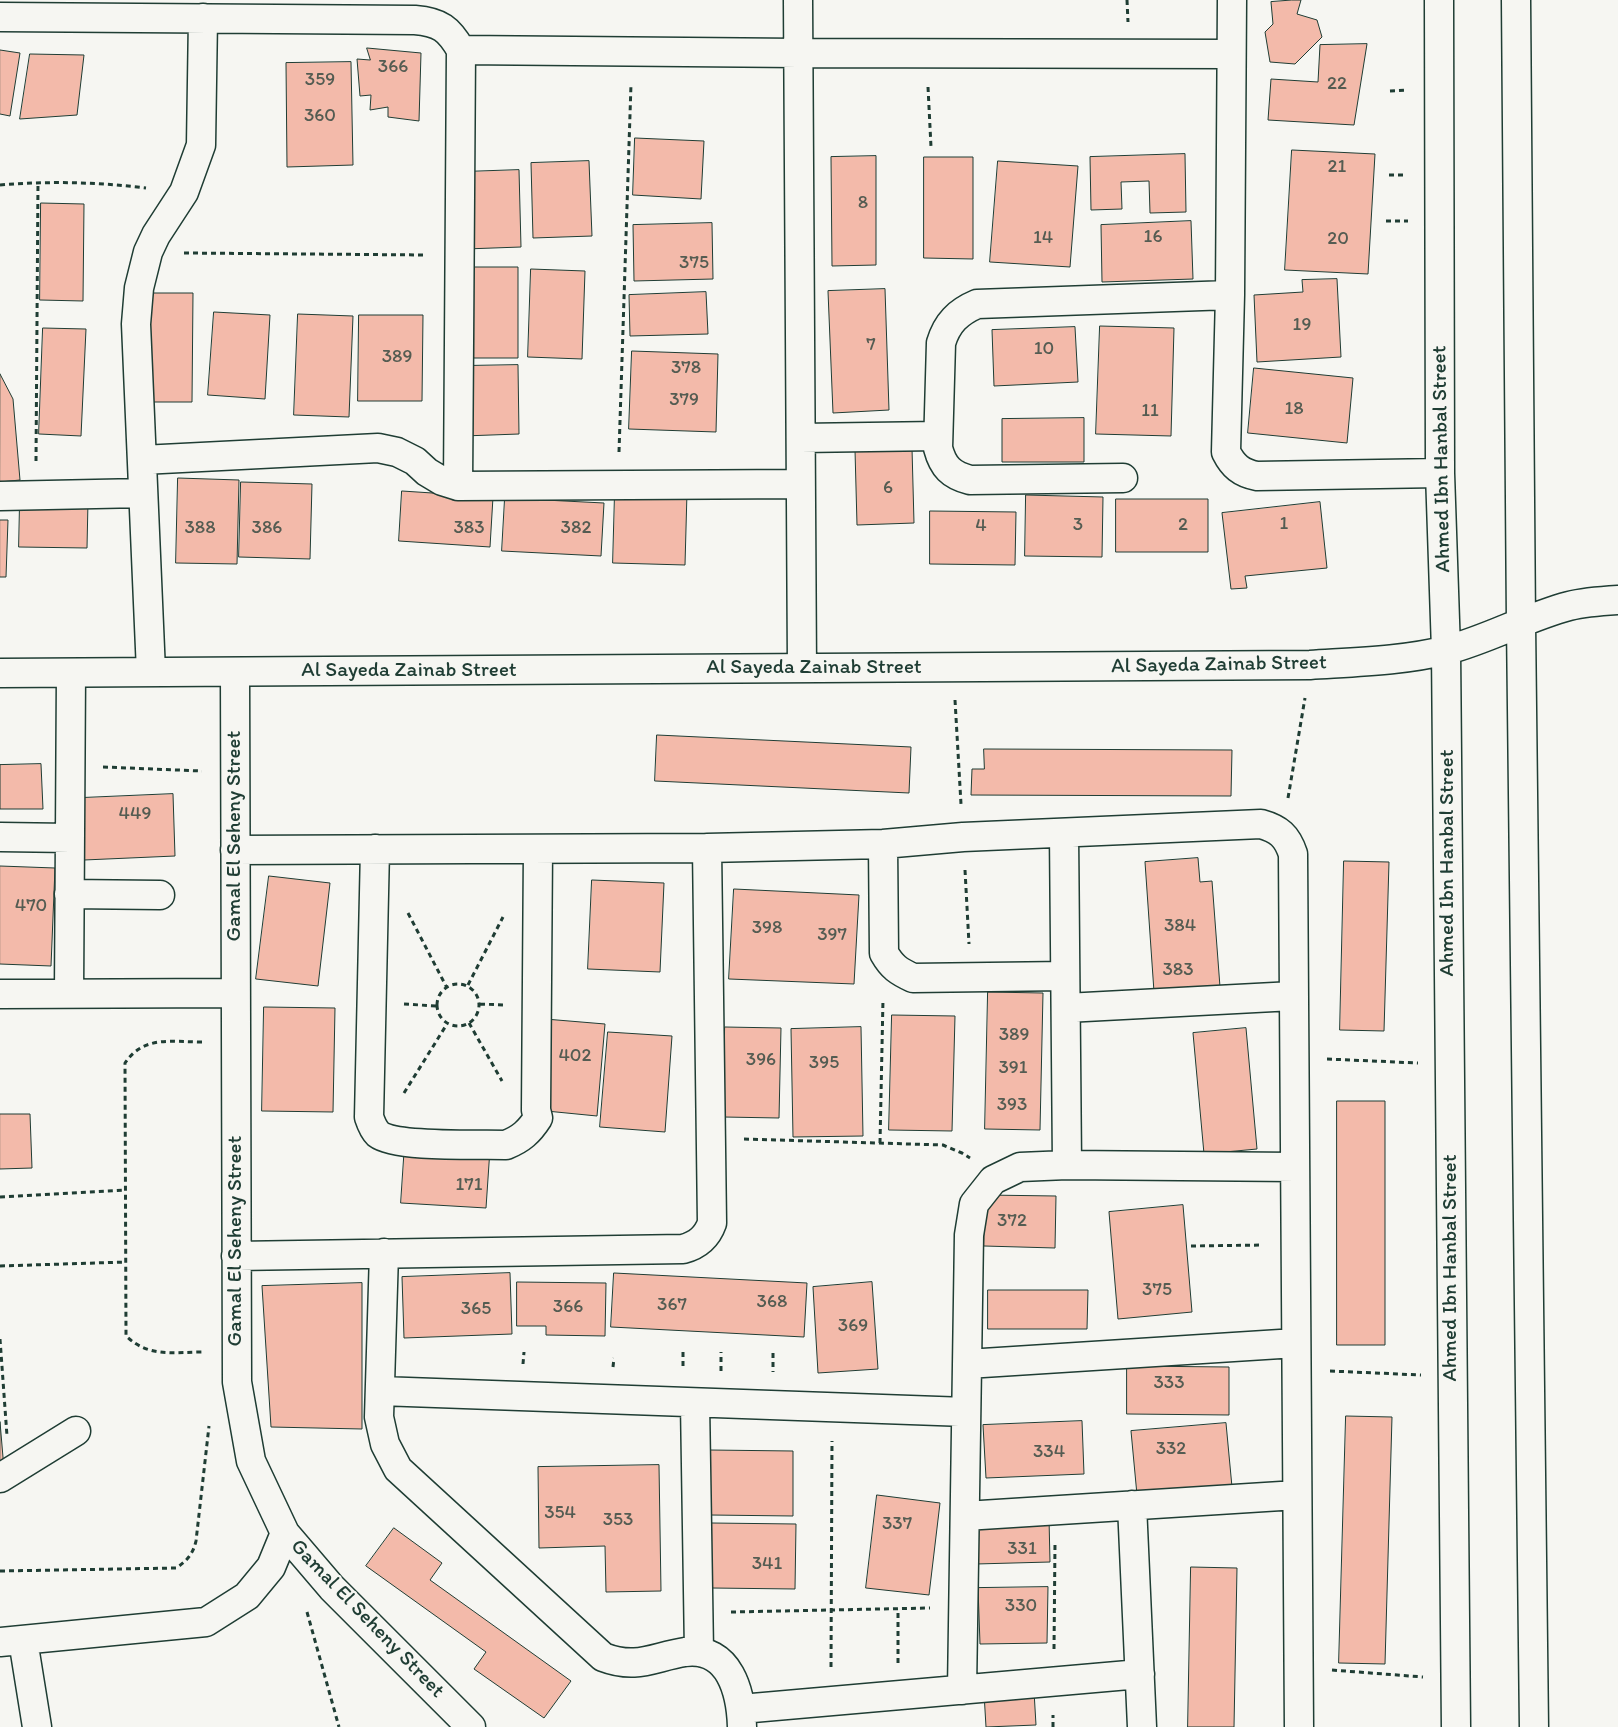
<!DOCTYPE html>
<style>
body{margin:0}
canvas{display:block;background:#f6f6f2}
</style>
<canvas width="1618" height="1727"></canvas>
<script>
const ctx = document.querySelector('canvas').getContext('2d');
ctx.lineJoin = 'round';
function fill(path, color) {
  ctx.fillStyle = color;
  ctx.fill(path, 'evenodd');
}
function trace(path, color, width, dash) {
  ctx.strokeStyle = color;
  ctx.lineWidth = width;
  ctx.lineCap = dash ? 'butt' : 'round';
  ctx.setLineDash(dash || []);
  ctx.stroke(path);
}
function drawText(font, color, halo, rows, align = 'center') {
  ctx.font = font + ' Itim,sans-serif';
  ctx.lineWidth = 4.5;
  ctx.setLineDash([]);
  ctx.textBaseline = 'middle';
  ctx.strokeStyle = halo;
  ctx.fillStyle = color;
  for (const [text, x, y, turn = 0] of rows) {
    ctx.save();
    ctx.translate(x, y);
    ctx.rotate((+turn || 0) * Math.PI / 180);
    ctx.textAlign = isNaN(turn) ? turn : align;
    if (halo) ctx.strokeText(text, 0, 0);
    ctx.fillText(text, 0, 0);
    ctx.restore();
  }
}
const building = new Path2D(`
 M1292,0h9l-4,14 20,6 5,17 -27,27 -25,-2 -5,-30 8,-8 -2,-22z
 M1367,44l-13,81 -86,-5 3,-41 47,3 2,-37z
 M367,48l54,5 -2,68 -31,-4v-10l-18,3 1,-15 -11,1 -3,-37 13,1z
 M0,50l20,3 -10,63 -10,-2z
 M30,54l54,1 -7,60 -57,4z
 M351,62l2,103 -66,2 -1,-104z
 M635,138l69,3 -3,58 -68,-4z
 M1292,150l83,4 -7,120 -83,-4z
 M1185,154l1,58 -36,1 -1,-32 -28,1 1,27 -31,1 -1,-53z
 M876,156v109l-44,1 -1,-109z
 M924,157h49v102l-49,-1z
 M589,161l3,75 -59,2 -2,-75z
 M998,161l80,5 -8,101 -80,-5z
 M519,170l2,77 -56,2 -3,-77z
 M41,203l43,1 -1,97 -43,-1z
 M1191,221l2,58 -91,3 -1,-57z
 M712,223l1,56 -79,2 -1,-56z
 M474,267h44v91h-44z
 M531,269l54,2 -3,88 -54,-2z
 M1337,279l4,78 -84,5 -3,-67 49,-3 -1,-12z
 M885,289l4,121 -56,3 -5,-122z
 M706,292l2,42 -78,2 -1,-41z
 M144,293h49l-1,109h-49z
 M214,312l56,3 -5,84 -57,-4z
 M298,314l55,2 -4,101 -55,-2z
 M359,315h64l-1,86h-64z
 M1100,326l74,2 -3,108 -75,-2z
 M1075,327l3,55 -84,4 -2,-56z
 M43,328l43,1 -5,107 -42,-2z
 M632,351l86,3 -2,78 -87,-3z
 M518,365l1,69 -56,2 -1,-70z
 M1254,368l99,10 -6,65 -99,-10z
 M0,374l13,25 7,81 -20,2z
 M1084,418v44h-82v-43z
 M912,448l2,75 -57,2 -2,-75z
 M178,478l61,2 -2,84 -61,-1z
 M241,482l71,2 -2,75 -71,-2z
 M402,491l91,6 -3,50 -91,-6z
 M615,491l72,1 -2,73 -72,-2z
 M1026,495l77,2 -1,60 -77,-1z
 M505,498l99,5 -3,53 -99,-5z
 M1116,499h92v53h-92z
 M20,501h68l-1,47 -68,-1z
 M1320,502l7,66 -82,8 2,12 -16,1 -9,-76z
 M930,511l86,1 -1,53 -85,-1z
 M0,520h8l-2,57h-6z
 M657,735l254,12 -2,46 -254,-12z
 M984,749l248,1 -1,46 -260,-1 1,-26h12z
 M41,764l2,45h-43v-44z
 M173,794l2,62 -91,4 -3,-62z
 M1198,858l2,24 12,-1 8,106 -66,5 -9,-130z
 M1344,861l45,1 -5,169 -44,-1z
 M0,866l55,2 -4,98 -51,-2z
 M269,876l61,7 -12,103 -62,-7z
 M592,880l72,3 -4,89 -72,-3z
 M734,889l125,6 -5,89 -125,-5z
 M988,992l55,1 -3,137 -55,-1z
 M264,1007l71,1 -2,104 -71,-1z
 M892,1015l63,1 -3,115 -63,-1z
 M545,1019l60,5 -8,92 -61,-6z
 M725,1027l56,1 -2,90 -56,-1z
 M861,1027l2,109 -70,1 -2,-108z
 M1246,1028l11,121 -53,5 -11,-121z
 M608,1032l64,4 -7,96 -65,-5z
 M1337,1101h48v244h-48z
 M0,1114h30l2,54 -32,1z
 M405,1143l85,6 -4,59 -85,-5z
 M985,1195l71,1 -1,52 -71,-2z
 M1183,1205l9,107 -74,7 -9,-107z
 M510,1273l2,61 -108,4 -2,-61z
 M614,1273l193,10 -3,54 -193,-10z
 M517,1282l89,1 -1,53 -59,-1v-9h-29z
 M872,1282l6,87 -60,4 -5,-86z
 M362,1283v146l-91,-2 -9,-141z
 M988,1290h100l-1,39h-99z
 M1127,1366l102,1v48l-102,-1z
 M1346,1416l46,1 -7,247 -46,-1z
 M1082,1421l2,53 -98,4 -3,-53z
 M0,1422l4,47 -4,2z
 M1226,1423l6,64 -95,8 -6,-64z
 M709,1450l84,1v65l-84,-1z
 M659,1465l2,126 -55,1 -1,-46 -66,2 -1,-81z
 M877,1495l63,8 -11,92 -63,-7z
 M1049,1518l1,44 -74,2 -1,-43z
 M711,1523l85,1 -1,65 -84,-1z
 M394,1528l48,35 -12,17 141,101 -27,37 -70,-49 12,-17 -120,-86z
 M1191,1567l46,1 -3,159h-46z
 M1048,1587l-1,56 -67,1 -2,-56z
 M1034,1691l2,34 -50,2 -2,-34z`);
const path = new Path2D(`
 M1127,0l1,22
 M928,87l3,60
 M1390,91l17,-1
 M1389,175h17
 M0,185c49,-4 97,-3 146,3
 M1386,221h22
 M184,253l243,2
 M619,452l12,-368
 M36,461l2,-279
 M955,700l6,104
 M103,767l99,4
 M1288,798l17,-100
 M965,870l4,74
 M408,913l38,73
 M437 1005a21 21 0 1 1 42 0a21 21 0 1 1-42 0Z
 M468,985l35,-68
 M404,1004l32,2
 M480,1004l24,1
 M469,1023l33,58
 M202,1042c-30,0 -58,-7 -77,21l1,273c23,22 48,16 78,16
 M1327,1059l91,4
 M404,1093l43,-69
 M744,1139l199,6 19,8 8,5
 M880,1143l3,-144
 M0,1197l125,-7
 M1191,1246l72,-1
 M0,1266l126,-4
 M0,1339l7,97
 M683,1352v17
 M773,1353v19
 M523,1364l1,-12
 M613,1367l1,-9
 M721,1371v-19
 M1330,1371l91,4
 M0,1571l176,-3c11,-7 17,-14 20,-27l13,-115
 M307,1612l32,115
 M731,1612l199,-4
 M1054,1649l1,-106
 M898,1663v-54
 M831,1667l1,-226
 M1332,1670l91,7
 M1053,1727v-12`);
const minor = new Path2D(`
 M798,0l4,668
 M1232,0l-2,295 -4,157c7,14 15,21 31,24l183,-3
 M1439,0l1,473 6,177 10,1077
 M1516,0l5,623 13,1104
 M0,17l415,3c25,2 34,9 46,30l-3,436
 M461,50l337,3 433,1
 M801,438l137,-2
 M142,460l236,-12 19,4 18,9 12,11 15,9 16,5 342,-2
 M1123,478l-153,2c-19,-5 -27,-13 -32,-32l3,-105c6,-20 17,-31 36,-39l253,-9
 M0,496l143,-3
 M151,672l-15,-348 3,-36 9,-36 8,-17 28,-43 17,-47 2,-127
 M235,672l2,710 14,79 34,72 47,55 139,139
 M0,673l1310,-8c46,-3 93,-4 137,-15 42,-11 80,-33 122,-44 16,-4 32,-5 49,-6
 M1064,833l3,332
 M0,837l70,1
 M883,844l1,109c8,14 14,18 29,25l152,-2
 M375,849l-6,268c2,6 4,12 9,17 18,14 102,10 128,11 15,-6 23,-13 32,-27l-2,-8 2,-261
 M235,850l472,-2 176,-4 80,-7 298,-13c18,5 26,12 32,30l6,873
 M69,894l91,1
 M69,993l2,-320
 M0,994l235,-1
 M1066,1008l227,-12
 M384,1253l-5,164 6,27 13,25 205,188c34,13 50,0 82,-5 45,-6 56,41 57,75
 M236,1256l447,-7c15,-4 24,-12 29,-26l-5,-375
 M967,1364l329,-21
 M380,1391l586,21
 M695,1403l4,249
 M0,1478l76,-47
 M1132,1505l10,222
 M965,1516l332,-21
 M23,1640l14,87
 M0,1642l206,-20 41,-26 24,-29 14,-34
 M962,1690l7,-455 5,-31 19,-24 27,-13 47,-2 228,2
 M741,1709l399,-35`);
const numberNames = [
 ["366",393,67],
 ["359",320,80],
 ["22",1337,84],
 ["360",320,116],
 ["21",1337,167],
 ["8",863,203],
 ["16",1153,237],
 ["14",1043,238],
 ["20",1338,239],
 ["375",694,263],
 ["19",1302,325],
 ["7",871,345],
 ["10",1044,349],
 ["389",397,357],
 ["378",686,368],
 ["379",684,400],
 ["18",1294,409],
 ["11",1150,411],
 ["6",888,488],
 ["1",1284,524],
 ["3",1078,525],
 ["2",1183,525],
 ["4",981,526],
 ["388",200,528],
 ["386",267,528],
 ["383",469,528],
 ["382",576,528],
 ["449",135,814],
 ["470",31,906],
 ["384",1180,926],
 ["398",767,928],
 ["397",832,935],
 ["383",1178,970],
 ["389",1014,1035],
 ["402",575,1056],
 ["396",761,1060],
 ["395",824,1063],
 ["391",1013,1068],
 ["393",1012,1105],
 ["171",469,1185],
 ["372",1012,1221],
 ["375",1157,1290],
 ["368",772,1302],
 ["367",672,1305],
 ["366",568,1307],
 ["365",476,1309],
 ["369",853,1326],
 ["333",1169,1383],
 ["332",1171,1449],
 ["334",1049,1452],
 ["354",560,1513],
 ["353",618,1520],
 ["337",897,1524],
 ["331",1022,1549],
 ["341",767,1564],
 ["330",1021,1606]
];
const streetNames = [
 ["Ahmed Ibn Hanbal Street",1442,459,-91],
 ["Al Sayeda Zainab Street",1219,665,-1],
 ["Al Sayeda Zainab Street",814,668],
 ["Al Sayeda Zainab Street",409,671],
 ["Gamal El Seheny Street",235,836,-90],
 ["Ahmed Ibn Hanbal Street",1448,863,-90],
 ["Gamal El Seheny Street",236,1241,-90],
 ["Ahmed Ibn Hanbal Street",1451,1268,-90],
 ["Gamal El Seheny Street",367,1619,46]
];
fill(building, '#f3baaa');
trace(building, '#1f3d34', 1);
trace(minor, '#1f3d34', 31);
trace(path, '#1f3d34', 3, [5, 4]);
trace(minor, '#f6f6f2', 28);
drawText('19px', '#545c52', null, numberNames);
drawText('21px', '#1f3d34', '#f6f6f2', streetNames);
</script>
